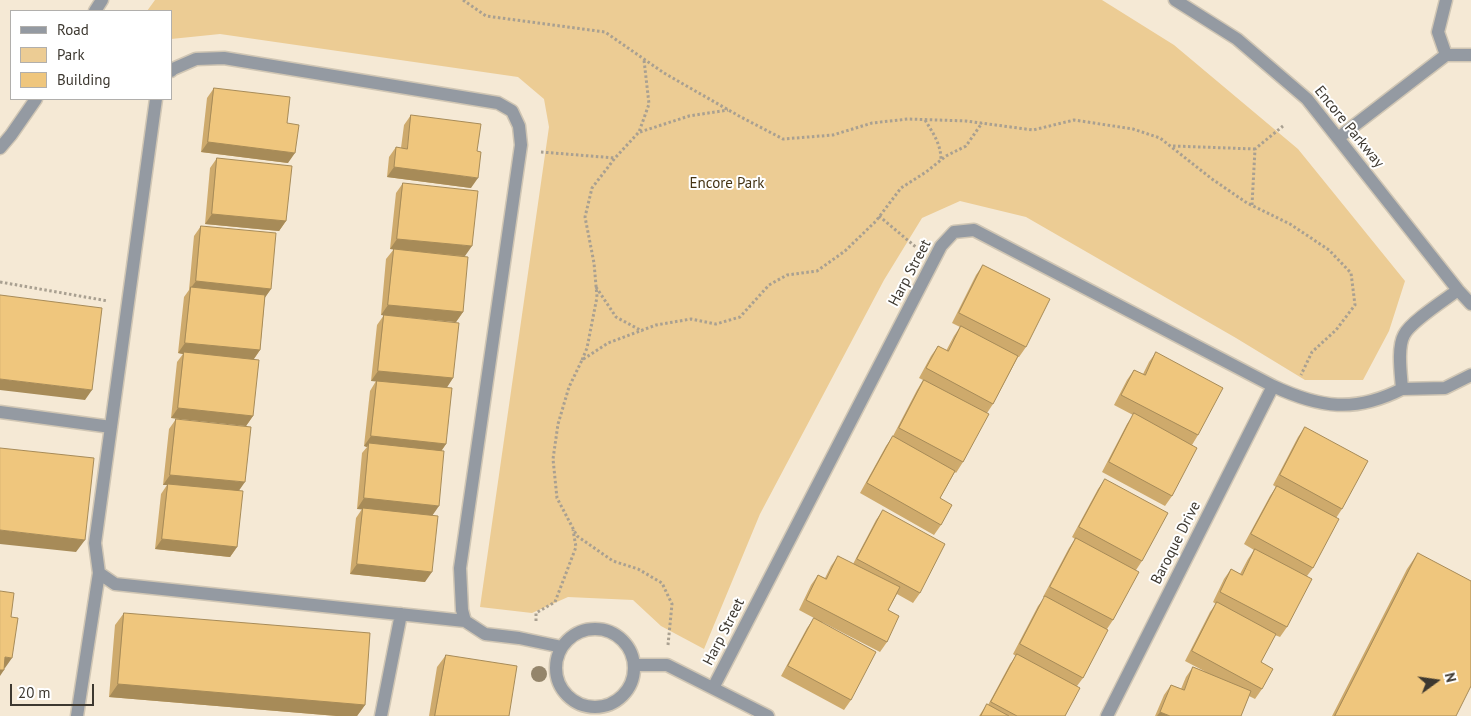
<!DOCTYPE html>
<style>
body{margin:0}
#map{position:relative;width:1471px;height:716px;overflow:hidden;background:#f5e9d5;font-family:"PT Sans",sans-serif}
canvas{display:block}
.legend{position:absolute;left:10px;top:10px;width:162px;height:90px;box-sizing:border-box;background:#fff;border:1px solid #b1afac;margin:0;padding:6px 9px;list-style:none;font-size:15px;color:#3d3830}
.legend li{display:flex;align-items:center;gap:10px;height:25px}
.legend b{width:25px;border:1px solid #b1afac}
.north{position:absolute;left:1411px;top:656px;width:50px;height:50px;-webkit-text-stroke:4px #fff;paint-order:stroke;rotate:76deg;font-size:14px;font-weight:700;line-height:20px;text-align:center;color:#3d3830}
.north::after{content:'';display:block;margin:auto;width:18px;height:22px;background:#3d3830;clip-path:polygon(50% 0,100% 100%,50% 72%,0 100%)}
.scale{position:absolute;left:10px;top:684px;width:84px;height:22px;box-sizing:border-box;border:2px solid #3d3830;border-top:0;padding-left:6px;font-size:15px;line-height:18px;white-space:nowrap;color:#3d3830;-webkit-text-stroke:4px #fff;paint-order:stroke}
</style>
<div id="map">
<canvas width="1471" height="716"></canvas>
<ul class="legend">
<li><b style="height:6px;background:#949aa2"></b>Road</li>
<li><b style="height:14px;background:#eccc94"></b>Park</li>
<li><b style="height:14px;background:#efc67d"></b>Building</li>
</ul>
<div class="north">N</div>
<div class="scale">20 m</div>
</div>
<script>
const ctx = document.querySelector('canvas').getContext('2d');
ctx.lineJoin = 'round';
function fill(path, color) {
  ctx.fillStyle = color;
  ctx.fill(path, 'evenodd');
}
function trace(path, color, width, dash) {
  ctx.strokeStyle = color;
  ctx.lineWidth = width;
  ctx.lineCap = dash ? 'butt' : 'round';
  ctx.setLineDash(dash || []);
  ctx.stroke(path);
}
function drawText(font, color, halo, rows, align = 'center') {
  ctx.font = font + ' "PT Sans",sans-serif';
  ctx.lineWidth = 4;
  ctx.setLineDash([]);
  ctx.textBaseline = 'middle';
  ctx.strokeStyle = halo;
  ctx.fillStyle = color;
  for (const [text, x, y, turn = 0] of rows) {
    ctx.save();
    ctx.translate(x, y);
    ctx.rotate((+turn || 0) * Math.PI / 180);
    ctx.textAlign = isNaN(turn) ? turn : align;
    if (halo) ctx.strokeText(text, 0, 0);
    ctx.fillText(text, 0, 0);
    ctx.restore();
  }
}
const green = new Path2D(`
 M155,0h947l72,45 124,104 107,132 -16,50 -26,49h-58l-69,-42 -210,-121 -66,-16 -38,17 -38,62 -124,234 -56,135 -43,-23 -28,-26 -65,-3 -36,16 -52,-6 69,-480 -5,-28 -26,-22 -298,-43 -49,5v-28h-24z`);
const path = new Path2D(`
 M463,0l23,16 119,16 59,41 75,43 44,23 50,-4 39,-12 36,-4 58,2 67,9 41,-10 59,9 27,9 52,41 35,24 43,21 39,26 22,23 4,32 -19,25 -24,22 -11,23
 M925,120c8,13 16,24 16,40
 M640,132l49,-16 39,-6
 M1173,146l82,3
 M541,152l74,6
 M1252,205l3,-56 28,-23
 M879,216l38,32
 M0,282l108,19
 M596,287l20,30 26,14
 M582,360l5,-12 10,-51 -3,-34 -9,-46 7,-29 23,-30 24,-26 10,-28 -5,-44
 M536,621v-8l19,-11 21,-55 -3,-17
 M668,645l4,-41 -10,-21 -24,-14 -25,-8 -36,-25 -20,-38 -4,-39 5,-35 11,-37 13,-27 26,-17 48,-18 35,-6 25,5 24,-7 29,-32 18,-10 30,-4 28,-20 31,-30 25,-33 25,-16 20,-16 20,-10 16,-23`);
const minor = new Path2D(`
 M1175,0l62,39 70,60 151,191 13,14
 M1446,0l-8,32 8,23
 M95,11l7,-11
 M171,71l2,-2 23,-10 28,-1 274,45 14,8 7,15 2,19 -61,423 2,42 3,11
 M156,99l-61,444 4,30 16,11 350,37 20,13 34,4 43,9
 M1338,138l108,-83h25
 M0,148l11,-13 25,-36
 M1458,290c-12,9 -48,32 -54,45 -7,13 -3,39 -2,54l43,-1 26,-13
 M0,412l111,15
 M556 668a39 39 0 1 1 78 0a39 39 0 1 1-78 0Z
 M634,665h33l101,51
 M713,688l228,-442 13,-14 20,-2 299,156c47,22 82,27 129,3
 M77,716l22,-143
 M381,716l20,-102
 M1107,716l166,-330`);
const trees = [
 [539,674]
];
const wall = new Path2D(`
 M214,88l73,35 1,40 -87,-11 6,-54z
 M411,115l60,73 -84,-11 2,-20 7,-10 5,1 3,-23z
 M217,158l69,63 -7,10 -74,-7 5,-56z
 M403,183l62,73 -2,56 -7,10 -75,-7 5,-56 8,-10 43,5 -47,-5 6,-56z
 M201,226l70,63 -6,8 -5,53 -6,9 -1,57 -7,10 -75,-8 6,-56 6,-8 -5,-1 6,-56 5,-7 5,-54z
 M983,265l43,82 -7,10h-1l-25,47 -6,9 -24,49 -7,11 -1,-1 -15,26 1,27 -7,10 -74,-42 26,-47 7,-10 24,-46 6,-10 -4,-2 12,-22 7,-10 8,5 8,-15 6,-9 -8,-4 24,-48z
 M384,315l69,63 -7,10v56l-4,6 -10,66 -7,66 -75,-8 6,-56 6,-9h-5l5,-56 5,-6 -3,-1 6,-55 6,-10h-5l6,-56z
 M1156,352l42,83 -6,10 -20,51 -7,10 -63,-34 25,-48 6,-9 -19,-10 13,-25 7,-10 9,4 6,-12z
 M176,419l63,72 -2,56 -7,10 -75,-8 6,-55 6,-9h-4l6,-56z
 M1305,427l37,82 -6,9 -23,50 -6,8 -20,51 -7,10 -5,-2 -14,27 1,27 -7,10 -6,-3 -8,20h-86l9,-21 7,-10 10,4 5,-12 7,-10 13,5 -21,-11 25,-49 6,-8 -3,-2 11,-23 7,-10 9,5 8,-15 6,-9 -10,-6 26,-48 6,-9 -3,-2 25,-48z
 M1105,479l37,82 -6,9 -23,50 -6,9 -24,49 -6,8 -12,30h-86l8,-12 1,1 22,-41 6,-8 -3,-2 25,-48 7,-9h-2l26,-49 6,-9 -3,-2 26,-48z
 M883,510l37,83 -7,10 -16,-9 -9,16 -1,32 -7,10 -58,-30 29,78 -7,10 -63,-34 26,-48 7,-10 -15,-8 12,-25 7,-10 7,3 6,-12 7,-10 15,8 23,-44z
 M1418,553l38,163h-124l75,-147z
 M124,613l241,92 -8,11h-20l-228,-19 6,-72z
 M446,655l63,61h-80l8,-49z`);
const shadedWall = new Path2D(`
 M208,142l87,11 -7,10 -87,-11z
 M394,167l84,11 -7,10 -84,-11z
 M212,214l74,7 -7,10 -74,-7z
 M397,239l75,7 -7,10 -75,-7z
 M196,281l75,8 -7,10 -74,-10z
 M388,305l75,7 -7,10 -75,-7z
 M185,343l75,7 -7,10 -69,-8 -1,2 -5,-1z
 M378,371l75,7 -7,11 -75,-8z
 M0,379l92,11 -7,10 -85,-10z
 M178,408l75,8 -7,10 -75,-8z
 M371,436l75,8 -7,10 -70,-11 -2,4 -3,-1z
 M170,475l75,7 -7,10 -70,-8 -1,1h-4z
 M364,498l75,8 -7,10 -75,-7z
 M0,530l85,10 -9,12 -76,-8z
 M162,539l75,8 -7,10 -75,-8z
 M357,564l75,8 -7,10 -75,-8z
 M5,657l7,1 -7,10 -5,-1z
 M0,670h4l-4,6z
 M118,684l247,21 -8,11h-20l-228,-19z
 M1160,712l10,4h-13z`);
const building = new Path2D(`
 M214,88l76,9 -3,26 12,2 -4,28 -87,-11z
 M411,115l70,9 -4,27 4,1 -3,26 -84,-11 2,-20 11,2z
 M217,158l75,8 -6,55 -74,-7z
 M403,183l75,8 -6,55 -75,-7z
 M201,226l75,7 -5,56 -75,-8z
 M394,249l74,8 -5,55 -75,-7z
 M983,265l67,34 -24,48 -67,-34z
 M191,287l74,8 -5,55 -75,-7z
 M0,295l102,13 -10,82 -92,-11z
 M384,315l75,8 -6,55 -75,-7z
 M961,326l57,30 -25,48 -67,-36 12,-22 10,5z
 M184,352l75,8 -6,56 -75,-8z
 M1156,352l67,36 -25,47 -77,-40 13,-25 11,5z
 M924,380l65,34 -26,48 -64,-34z
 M377,381l75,7 -6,56 -75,-8z
 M1134,413l63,35 -25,48 -63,-34z
 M176,419l75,8 -6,55 -75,-7z
 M1305,427l63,34 -26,48 -62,-34z
 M893,436l62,35 -15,27 12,7 -11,20 -74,-42z
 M369,443l75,8 -5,55 -75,-8z
 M0,448l94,10 -9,82 -85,-10z
 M1105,479l63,34 -26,48 -63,-34z
 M168,484l75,7 -6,56 -75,-8z
 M1277,486l62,33 -26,49 -62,-34z
 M363,508l75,8 -6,56 -75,-8z
 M883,510l62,34 -25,49 -63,-34z
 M1076,538l63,34 -26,48 -63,-33z
 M1255,549l57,30 -25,48 -67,-35 11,-23 11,6z
 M1418,553l53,28v105l-15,30h-121z
 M838,556l62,31 -12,23 11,6 -12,26 -81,-42 12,-25 8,4z
 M0,591l14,2 -3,24 7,1 -6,40 -7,-1 -1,13h-4z
 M1045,596l63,34 -25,48 -63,-34z
 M1217,602l59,32 -15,28 12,7 -11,20 -70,-38z
 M124,613l246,20 -5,72 -247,-21z
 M814,618l62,34 -25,48 -63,-34z
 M1017,654l63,34 -15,28h-48l-26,-14z
 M446,655l71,11 -8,50h-74z
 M1193,667l58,24 -10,25h-71l-10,-4 11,-27 13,5z
 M987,704l22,12h-28z`);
const streetNames = [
 ["Encore Parkway",1349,127,51],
 ["Harp Street",910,273,-62],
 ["Baroque Drive",1176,543,-63],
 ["Harp Street",724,632,-63]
];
const parkNames = [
 ["Encore Park",727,184]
];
fill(green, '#eccc94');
trace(minor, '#d0c6b4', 15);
trace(path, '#a9a091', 3, [2.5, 2.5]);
trace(minor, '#949aa2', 12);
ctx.fillStyle = '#94856b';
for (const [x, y] of trees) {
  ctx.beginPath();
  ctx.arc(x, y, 8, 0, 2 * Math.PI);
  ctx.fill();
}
fill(wall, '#ceaa6c');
fill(shadedWall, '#a78b58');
fill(building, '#efc67d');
trace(building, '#a78b58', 1);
drawText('15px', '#3d3830', '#fff', streetNames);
drawText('15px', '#453414', '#fff', parkNames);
</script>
